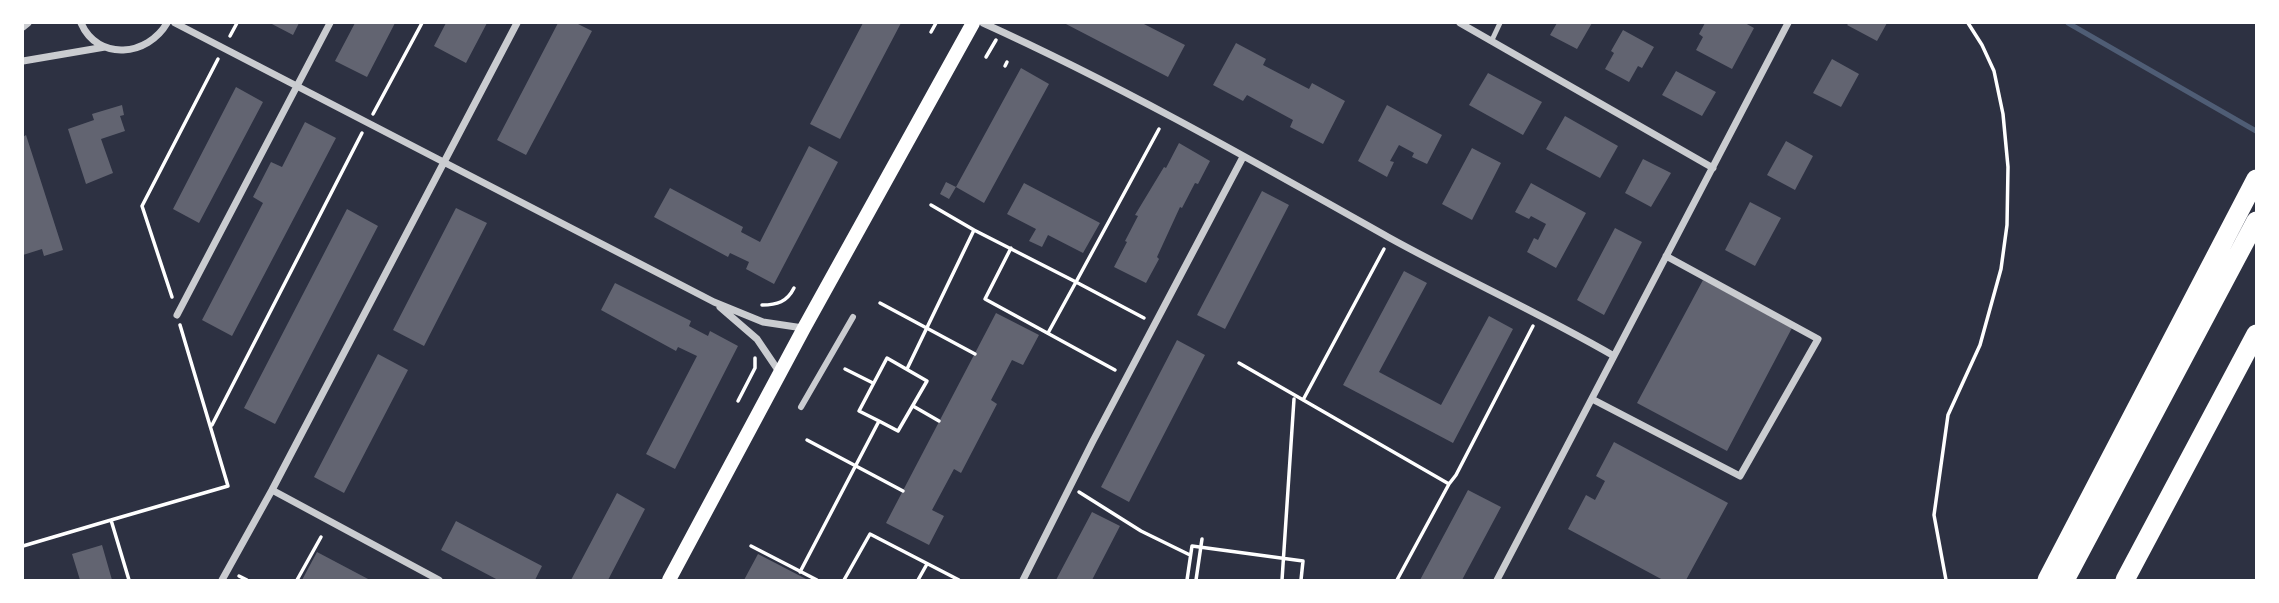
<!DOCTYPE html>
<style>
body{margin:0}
#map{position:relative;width:2279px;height:603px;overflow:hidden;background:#2d3142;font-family:Quicksand,sans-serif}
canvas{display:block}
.frame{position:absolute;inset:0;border:24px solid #fff;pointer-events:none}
</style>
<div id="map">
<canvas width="2279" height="603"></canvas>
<div class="frame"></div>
</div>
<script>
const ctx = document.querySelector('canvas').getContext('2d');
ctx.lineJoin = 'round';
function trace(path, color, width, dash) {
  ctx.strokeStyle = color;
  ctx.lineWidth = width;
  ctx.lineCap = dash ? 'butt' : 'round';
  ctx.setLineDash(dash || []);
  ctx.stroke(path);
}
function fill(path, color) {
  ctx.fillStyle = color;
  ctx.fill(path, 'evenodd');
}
const stream = new Path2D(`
 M2068,23l188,108`);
const building = new Path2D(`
 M270,23h29l-6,12z
 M355,23h40l-28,54 -32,-16z
 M446,23h41l-21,40 -32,-17z
 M558,23h18l16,8 -66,124 -29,-15z
 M863,23h38l-61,116 -30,-15z
 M1064,23h78l43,22 -17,32z
 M1557,23h35l-15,26 -27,-14z
 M1705,23h40l9,5 -22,41 -36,-19 7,-13 -4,-3z
 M1849,23h38l-10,18 -30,-16z
 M1623,30l31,17 -12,21 -4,-2 -9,16 -24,-13 9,-16 -3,-2z
 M1236,43l30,16 -3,6 46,24 3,-6 33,18 -22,43 -33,-17 3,-7 -46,-25 -4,6 -30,-16z
 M1832,59l27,15 -18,33 -28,-14z
 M1021,68l28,16 -65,119 -28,-16z
 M1676,71l40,21 -14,24 -40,-21z
 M1488,73l54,29 -19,33 -54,-30z
 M236,87l27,15 -64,121 -26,-14z
 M122,105l2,10 -4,1 5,15 -24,8 12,34 -27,11 -18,-55 26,-9 -2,-6z
 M1387,105l55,30 -15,29 -15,-7 2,-4 -15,-8 -9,16 4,1 -7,15 -29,-16z
 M1565,116l53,30 -18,32 -54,-29z
 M305,122l31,16 -104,198 -30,-16 61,-117 -10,-6 18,-35 11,5z
 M26,135l37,115 -19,6 -2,-7 -19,6v-118z
 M1786,141l27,15 -18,34 -28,-15z
 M1179,143l31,18 -12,23 -3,-1 -13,25 -2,-1 -23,50 2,2 -13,24 -32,-16 13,-25 -2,-1 13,-25 -3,-1 29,-48 2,1z
 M809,146l29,16 -64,122 -28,-15 3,-7 -19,-9 -2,4 -74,-40 16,-29 73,39 -2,5 19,10z
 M1472,148l29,15 -29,57 -30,-16z
 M1643,159l28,14 -20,34 -26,-14z
 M946,182l10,5 -7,12 -9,-5z
 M1024,183l76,40 -17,30 -35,-18 -6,12 -13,-6 7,-12 -29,-15z
 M1531,183l55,30 -30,55 -29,-16 7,-14 4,2 8,-16 -15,-8 -2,3 -14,-7z
 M1262,191l27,14 -64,124 -28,-14z
 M1750,202l31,16 -26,48 -30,-16z
 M456,208l31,15 -63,123 -31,-16z
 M347,209l31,17 -103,198 -31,-16z
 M1615,228l27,14 -38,73 -27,-15z
 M1404,271l23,12 -48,89 62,33 48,-89 24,13 -60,114 -110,-58z
 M1703,280l89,48 -65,123 -90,-48z
 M615,283l76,38 -2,5 19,10 2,-5 28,15 -63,123 -29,-15 51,-98 -19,-9 -2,4 -75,-41z
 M996,313l43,22 -16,30 -11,-5 -21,40 6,4 -36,69 -7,-4 -22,41 12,6 -15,29 -43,-22z
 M1177,340l28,15 -76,147 -28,-15z
 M378,354l30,16 -64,123 -30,-16z
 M1614,442l114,61 -42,77h-23l-95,-51 18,-34 9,5 10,-19 -9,-5z
 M1468,490l33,17 -39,73h-42z
 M617,493l28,16 -37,71h-37z
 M1092,512l28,14 -28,54h-36z
 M456,521l86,45 -7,14h-37l-57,-30z
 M102,545l10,35h-32l-8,-26z
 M317,552l53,28h-68z
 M758,554l50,26h-64z`);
const path = new Path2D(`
 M931,32l5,-9
 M230,36l7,-13
 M986,57l10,-17
 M1005,66l2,-4
 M373,114l49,-91
 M931,205l43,25
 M1011,248l-26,51 130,71
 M172,297l-30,-91 76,-147
 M880,303l95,51
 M762,305c15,0 25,-3 32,-17
 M1048,333l28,-51 68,36
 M1239,363l210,121 -52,96
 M845,369l28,14
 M907,369l67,-139 102,52 83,-153
 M1303,400l81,-151
 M738,401l17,-33v-10
 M913,406l26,15
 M212,425l150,-292
 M807,440l96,51
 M1449,484l7,-9 77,-149
 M1079,492l62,39 49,24
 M23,546l88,-26
 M751,546l66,34
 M800,572l79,-151 19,10 29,-50 -40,-23 -28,53 20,10
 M239,576l8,4
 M129,580l-18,-60 117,-34 -48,-161
 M297,580l24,-43
 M844,580l26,-46 89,46
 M918,580l9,-16
 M1187,580l5,-34 111,15 -2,19
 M1196,580l6,-41
 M1282,580l12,-181
 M1946,580l-12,-65 14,-100 32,-70 21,-76 6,-44 1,-58 -5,-53 -9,-43 -12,-26 -14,-22`);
const service = new Path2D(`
 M1492,40l8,-17`);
const pedestrian = new Path2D(`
 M801,407l52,-90`);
const minor = new Path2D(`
 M81,23c17,39 67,33 86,0
 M175,23l539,279 49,20 40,6
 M983,23c139,63 272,139 405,214 74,41 152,76 226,119
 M1460,23l253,145
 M23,27l5,-4
 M23,61l82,-14
 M720,307l37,32 23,34
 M177,315l153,-292
 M1592,399l148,77 78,-137 -152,-83
 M272,490l167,90
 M222,580l50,-90 245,-467
 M1023,580l70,-139 150,-284
 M1497,580l291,-557`);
const secondary = new Path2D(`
 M669,580l135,-252 169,-305`);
const trunk = new Path2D(`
 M2047,580l209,-401
 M2065,580l191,-359
 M2125,580l131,-246`);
trace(stream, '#4f5d75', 5);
fill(building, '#626471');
trace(path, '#fff', 3.5);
trace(service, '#caccd0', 5);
trace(pedestrian, '#caccd0', 6);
trace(minor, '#caccd0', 7);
trace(secondary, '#fff', 14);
trace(trunk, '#fff', 19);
</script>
